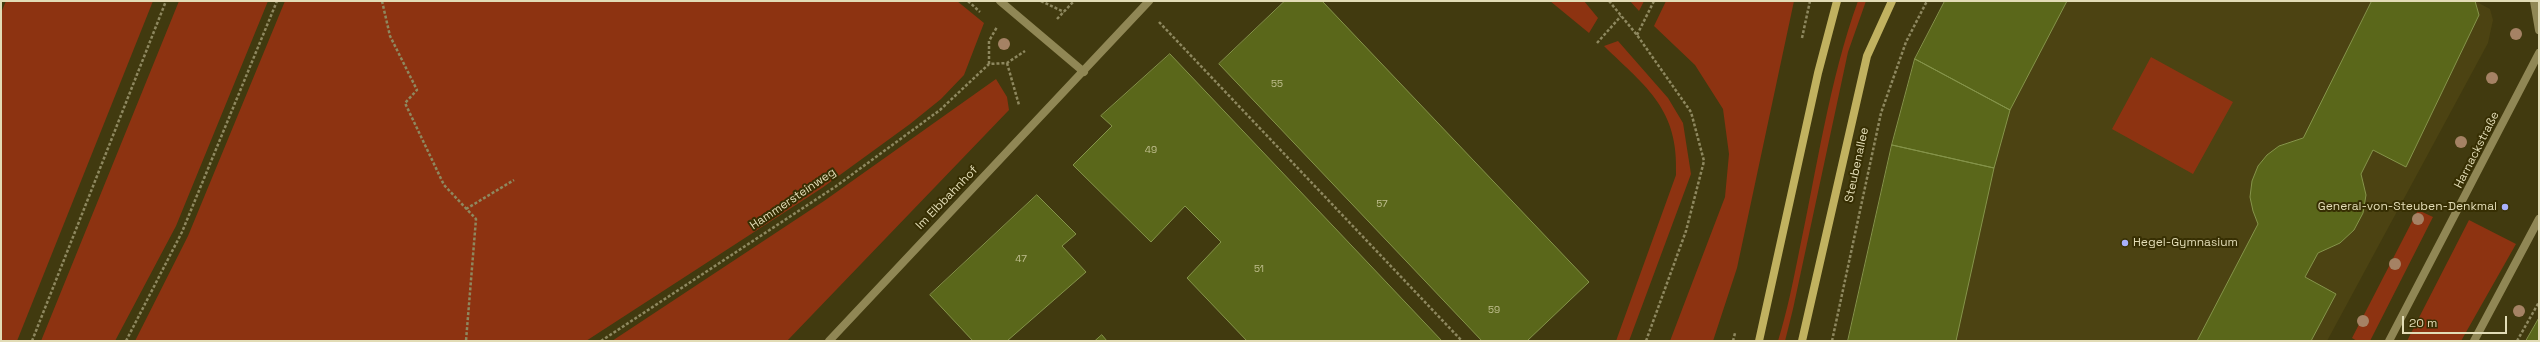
<!DOCTYPE html>
<meta charset="utf-8">
<style>
body{margin:0}
#map{position:relative;width:2540px;height:342px;overflow:hidden;background:#413a0f;font-family:"Space Grotesk",sans-serif}
canvas{display:block}
.frame{position:absolute;inset:0;border:2px solid #e2dcb6;pointer-events:none}
.scale{position:absolute;left:2402px;top:316px;width:105px;height:18px;box-sizing:border-box;border:2px solid #e2dcb6;border-top:0;padding-left:5px;font-size:12px;line-height:14px;white-space:nowrap;color:#e2dcb6;-webkit-text-stroke:3px #372f03;paint-order:stroke}
</style>
<div id="map">
<canvas width="2540" height="342"></canvas>
<div class="frame"></div>
<div class="scale">20 m</div>
</div>
<script>
const ctx = document.querySelector('canvas').getContext('2d');
ctx.lineJoin = 'round';
function fill(path, color) {
  ctx.fillStyle = color;
  ctx.fill(path, 'evenodd');
}
function trace(path, color, width, dash) {
  ctx.strokeStyle = color;
  ctx.lineWidth = width;
  ctx.lineCap = dash ? 'butt' : 'round';
  ctx.setLineDash(dash || []);
  ctx.stroke(path);
}
function drawText(font, color, halo, rows, align = 'center') {
  ctx.font = font + ' "Space Grotesk",sans-serif';
  ctx.lineWidth = 4;
  ctx.setLineDash([]);
  ctx.textBaseline = 'middle';
  ctx.strokeStyle = halo;
  ctx.fillStyle = color;
  for (const [text, x, y, turn = 0] of rows) {
    ctx.save();
    ctx.translate(x, y);
    ctx.rotate((+turn || 0) * Math.PI / 180);
    ctx.textAlign = isNaN(turn) ? turn : align;
    if (halo) ctx.strokeText(text, 0, 0);
    ctx.fillText(text, 0, 0);
    ctx.restore();
  }
}
const built = new Path2D(`
 M1945,1h530l15,8 3,11 -5,23 -161,298h-479l44,-196 23,-86z`);
const green = new Path2D(`
 M6,1h147l-136,340h-16v-328z
 M179,1h89l-92,225 -61,115h-74z
 M285,1h672l27,22 -20,52 -23,24 -31,25 -88,64 -236,153h-451l53,-105z
 M1550,1h34l14,17 -9,15z
 M1630,1h14l-5,10z
 M1666,1h128l-57,267 -24,73h-43l55,-144 4,-43 -6,-45 -28,-44 -41,-39z
 M1858,1h8l-18,51 -55,257 -8,32h-7c9,-29 15,-59 21,-89 18,-83 30,-171 59,-251z
 M1618,41l50,57 15,25 8,51 -62,167h-13l60,-166c3,-66 -29,-87 -72,-129z
 M2151,57l82,45 -40,72 -81,-45z
 M996,79l11,18 2,13 -222,231h-175l212,-140z
 M2418,210l15,7 -63,124h-13l-5,-3z
 M2469,220l47,24 -55,97h-54z`);
const building = new Path2D(`
 M1285,1h37l267,281 -62,59h-45l-263,-277z
 M1945,1h122l-57,109 -95,-51z
 M2372,1h103l4,14 -73,152 -33,-17 -12,24 5,21 -3,18 -9,17 -14,13 -22,10 -13,24 31,17 -25,47h-114l61,-117 -5,-13 -3,-14 2,-16 6,-15 9,-11 12,-9 24,-8z
 M1170,54l272,287h-195l-60,-63 34,-36 -36,-36 -34,36 -78,-77 39,-39 -11,-10z
 M1915,59l95,51 -16,58 -102,-23z
 M1892,145l102,23 -38,173h-108z
 M1037,195l39,39 -14,12 24,26 -79,69h-34l-43,-46z
 M2539,318v23h-13z
 M1102,335l5,6h-12z`);
const path = new Path2D(`
 M382,1l8,35 27,54 -12,13 39,82 32,34 -10,122
 M968,1l12,11
 M1041,1l23,11
 M1609,1l28,34 54,77 13,49 -18,70 -40,110
 M1057,19l17,-18
 M1159,22l303,319
 M1637,35l17,-34
 M1802,38l8,-37
 M1597,43l24,-27
 M1007,63l12,42
 M989,64v-23l8,-14
 M466,209l48,-29
 M32,341l134,-340
 M126,341l56,-109 95,-231
 M601,341l234,-154 105,-77 49,-46 18,-1 18,-12
 M1733,341l2,-8
 M1832,341l49,-228 25,-71 21,-41
 M2517,341l22,-39`);
const minor = new Path2D(`
 M1000,1l84,71
 M2534,1l5,29
 M829,341l320,-340
 M2389,341l150,-288
 M2474,341l65,-122`);
const secondary = new Path2D(`
 M1759,341l59,-268 19,-72
 M1802,341l65,-285 25,-55`);
const trees = [
 [2516,34],
 [1004,44],
 [2492,78],
 [2461,142],
 [2418,219],
 [2395,264],
 [2519,311],
 [2363,321]
];
const markers = [
 [2505,207,4,"#a8b0fc"],
 [2125,243,4,"#a8b0fc"]
];
const numberNames = [
 ["55",1277,84],
 ["49",1151,150],
 ["57",1382,204],
 ["47",1021,259],
 ["51",1259,269],
 ["59",1494,310]
];
const streetNames = [
 ["Harnackstraße",2477,150,-63],
 ["Steubenallee",1857,165,-78],
 ["Im Elbbahnhof",947,198,-46],
 ["Hammersteinweg",793,199,-34]
];
const poiNames = [
 ["General-von-Steuben-Denkmal",2497,207],
 ["Hegel-Gymnasium",2133,243,"left"]
];
fill(built, '#4c4312');
fill(green, '#8d3311');
fill(building, '#5a671a');
trace(building, '#85944a', 1);
trace(path, '#8e885f', 2.5, [3, 2]);
trace(minor, '#908755', 8);
trace(secondary, '#c1b260', 8);
ctx.fillStyle = '#a58264';
for (const [x, y] of trees) {
  ctx.beginPath();
  ctx.arc(x, y, 6, 0, 2 * Math.PI);
  ctx.fill();
}
for (const [x, y, r, color] of markers) {
  const dot = new Path2D();
  dot.arc(x, y, r, 0, 2 * Math.PI);
  ctx.fillStyle = color;
  ctx.fill(dot);
  trace(dot, '#372f03', 1.5);
}
drawText('10px', '#c0bf8f', null, numberNames);
drawText('12px', '#e2dcb6', '#372f03', streetNames);
drawText('12px', '#e2dcb6', '#372f03', poiNames, 'right');
</script>
